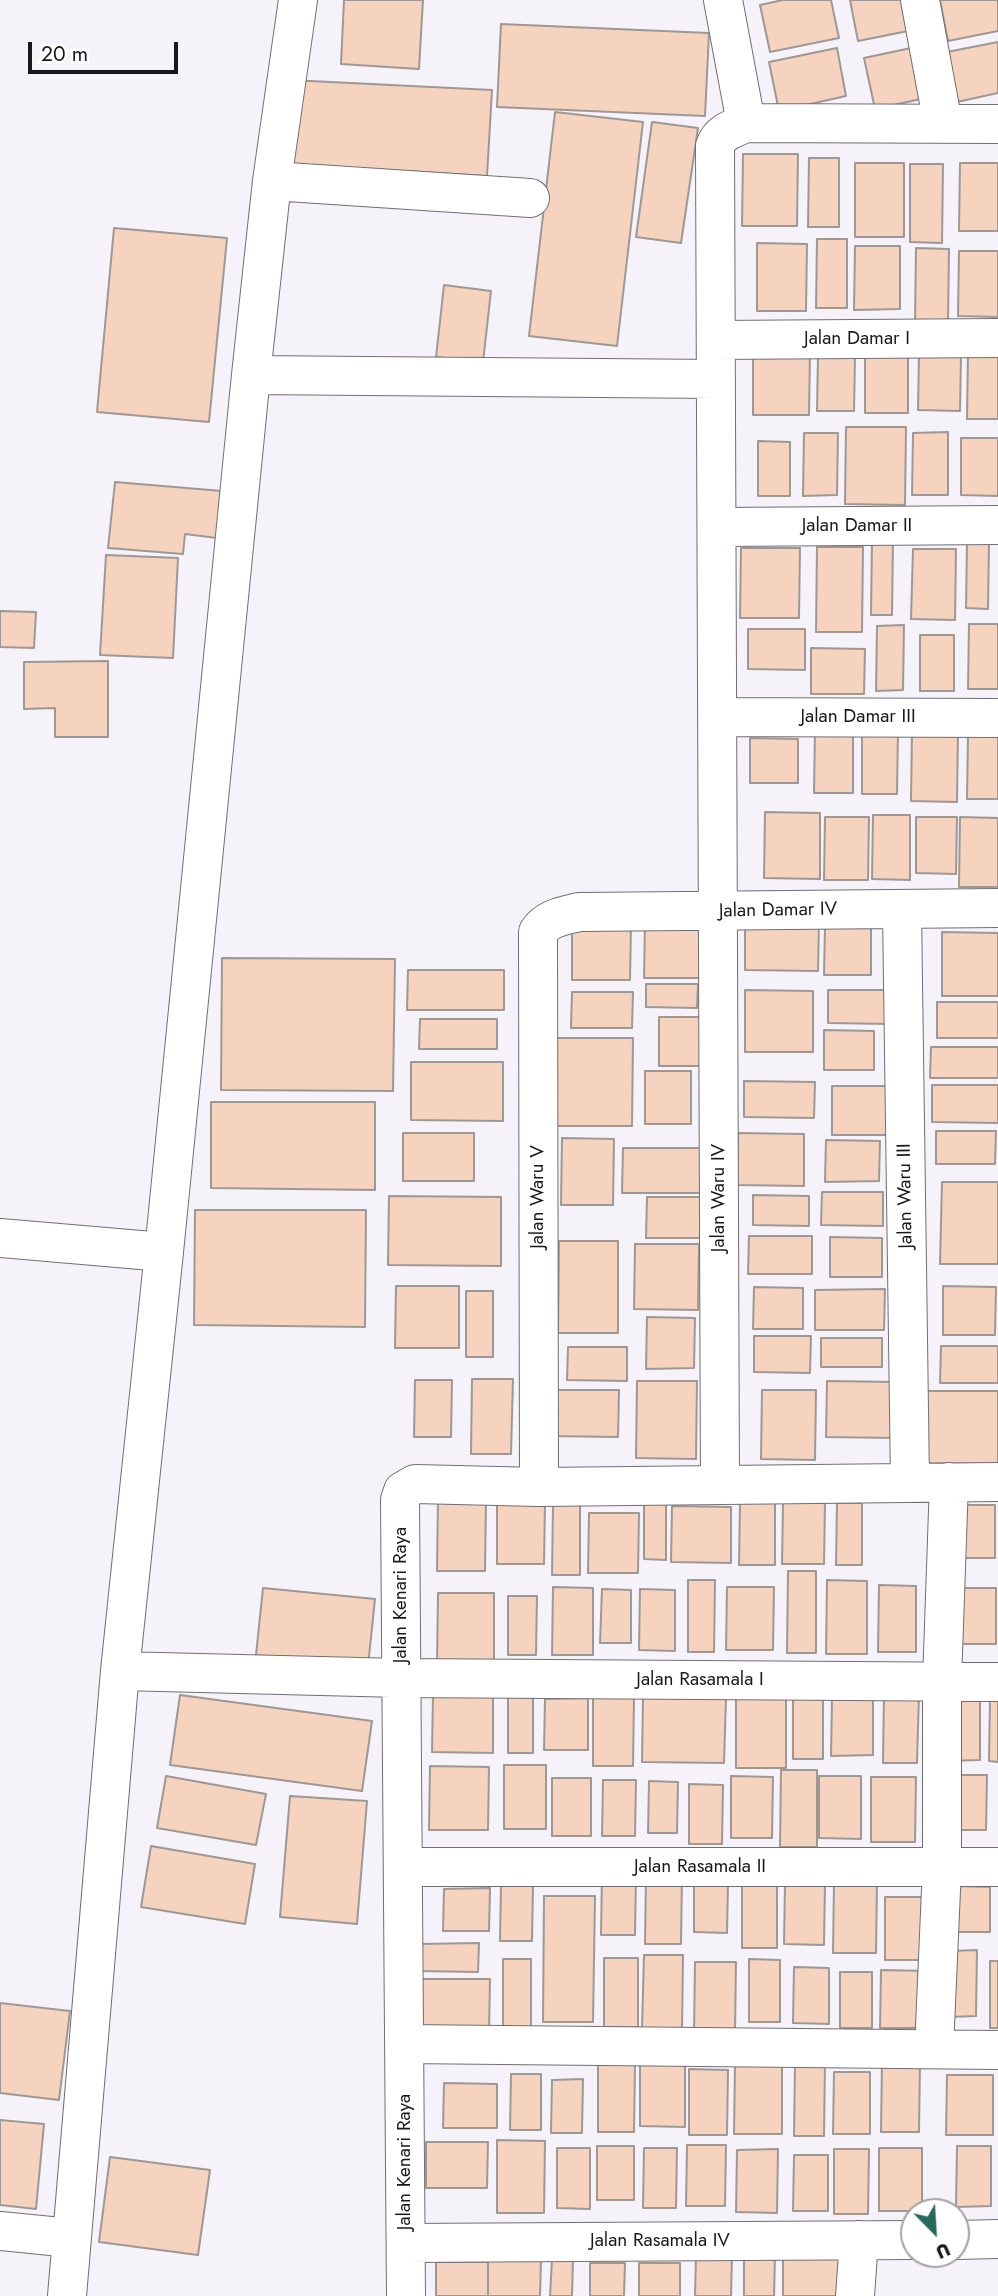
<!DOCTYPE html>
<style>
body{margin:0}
#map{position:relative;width:998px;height:2296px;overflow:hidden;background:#f5f3f9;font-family:Jost,sans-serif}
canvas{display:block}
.north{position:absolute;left:900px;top:2198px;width:70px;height:70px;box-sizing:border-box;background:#fff;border:2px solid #a3a2a3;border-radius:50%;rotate:156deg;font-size:19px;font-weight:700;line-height:28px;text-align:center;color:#18171a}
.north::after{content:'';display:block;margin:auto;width:24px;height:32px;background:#286a5a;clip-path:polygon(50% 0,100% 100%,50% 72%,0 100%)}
.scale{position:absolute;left:28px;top:42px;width:150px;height:32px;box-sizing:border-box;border:4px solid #18171a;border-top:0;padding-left:9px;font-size:21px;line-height:24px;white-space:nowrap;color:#18171a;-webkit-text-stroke:5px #fff;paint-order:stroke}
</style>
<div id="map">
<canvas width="998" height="2296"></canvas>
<div class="north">U</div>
<div class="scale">20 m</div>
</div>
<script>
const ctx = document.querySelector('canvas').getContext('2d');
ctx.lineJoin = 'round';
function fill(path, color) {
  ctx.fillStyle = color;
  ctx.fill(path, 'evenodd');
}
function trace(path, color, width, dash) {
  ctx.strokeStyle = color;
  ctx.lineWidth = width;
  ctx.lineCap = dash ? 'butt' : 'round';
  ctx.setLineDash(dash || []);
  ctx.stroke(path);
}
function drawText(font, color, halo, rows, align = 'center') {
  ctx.font = font + ' Jost,sans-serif';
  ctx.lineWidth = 6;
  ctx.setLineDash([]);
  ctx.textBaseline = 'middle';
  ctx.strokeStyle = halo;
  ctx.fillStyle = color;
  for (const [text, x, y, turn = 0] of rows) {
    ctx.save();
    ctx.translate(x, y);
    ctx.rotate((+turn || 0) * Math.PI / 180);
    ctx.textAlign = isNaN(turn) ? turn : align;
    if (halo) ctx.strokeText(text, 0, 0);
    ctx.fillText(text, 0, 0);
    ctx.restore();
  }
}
const building = new Path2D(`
 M344,0h79l-4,69 -78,-5z
 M783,0h48l8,38 -69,14 -10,-47z
 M850,0h62l6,29 -60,12z
 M940,0h58v31l-50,10z
 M501,24l208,9 -4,83 -208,-9z
 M998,42v51l-41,9 -10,-50z
 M837,48l9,48 -67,15 -10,-49z
 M911,48l10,51 -46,10 -11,-51z
 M290,80l202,10 -5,86 -202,-12z
 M555,112l88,10 -26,224 -88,-10z
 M652,122l46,6 -17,115 -45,-6z
 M743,154h55l-1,72h-55z
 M809,158h30v69h-31z
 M855,163h49v74h-49z
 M960,163h38v68h-39z
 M910,164h33l-1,79 -32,-1z
 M114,228l113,10 -18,184 -112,-10z
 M817,239h30v69h-31z
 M757,243l50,1 -1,67h-49z
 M855,246h45v63l-46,1z
 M916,248l33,1 -1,75h-33z
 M959,251h39v66l-40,-1z
 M444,285l47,6 -8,71 -47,-5z
 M865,343h43v70h-43z
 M968,351h30v68h-31z
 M753,353h57l-1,62h-56z
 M919,353h42l-1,58 -42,-1z
 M818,356l37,1 -1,54h-37z
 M846,427h60l-1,78 -60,-1z
 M948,432v63h-36l1,-62z
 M804,433h34l-1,62 -34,1z
 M961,438h37v58l-37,-1z
 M758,441l32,1v54h-32z
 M115,482l107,9 -5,47 -32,-4 -2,20 -75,-6z
 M872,538h21l-1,77h-21z
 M967,542h22l-1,67 -22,-1z
 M817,547h46l-1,85h-46z
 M741,548h59l-1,70h-59z
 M913,549h43l-1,71 -44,-1z
 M106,555l72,3 -5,100 -73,-3z
 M0,611l36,1 -2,36 -34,-1z
 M969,624h29v65h-30z
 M904,625l-1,65 -27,1 1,-65z
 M748,629h57v41l-57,-1z
 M920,635h34v56h-34z
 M811,648l54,1 -1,45h-53z
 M108,661v76h-53v-29l-31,1v-47z
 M815,728h38v65h-39z
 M912,731h46l-1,71 -46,-1z
 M862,732h36l-1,62h-35z
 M968,734h30v65h-31z
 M750,738l48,1v44h-48z
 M765,812l55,1v66l-56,-1z
 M873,815h37v65l-38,-1z
 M825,817h44l-1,63h-44z
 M916,817h41l-1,57 -40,-1z
 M960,817l38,1v69h-39z
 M745,920h74l-1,51 -73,-1z
 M645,922h56l-1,56h-56z
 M572,924h59l-1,56h-58z
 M825,927l46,1v47h-47z
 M942,932l56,1v63h-56z
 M222,958l173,1 -2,132 -172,-1z
 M408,970h96v40h-97z
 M646,984h52l-1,24 -51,-1z
 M745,990l68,1v61h-68z
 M828,990h61v34l-61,-1z
 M572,992h61l-1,36h-61z
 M937,1002h61v36h-61z
 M659,1017h45l-1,49h-44z
 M420,1019h77v30h-78z
 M824,1030l50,1v39h-50z
 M556,1038h77l-1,88h-77z
 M931,1047h67v31h-68z
 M411,1062h92v59l-92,-1z
 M645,1071h46v53h-46z
 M744,1081l71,1 -1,36 -70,-1z
 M932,1085h66v38l-66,-1z
 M832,1086h57l-1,49h-56z
 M211,1102h164v88l-164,-2z
 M936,1131h60l-1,33h-59z
 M403,1133h71v48h-71z
 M738,1133l66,1v52l-67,-1z
 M562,1138l52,1 -1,66h-52z
 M826,1140l54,1 -1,40 -54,1z
 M623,1148h79v45h-80z
 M942,1182h56v82h-58z
 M822,1192h61v34l-62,-1z
 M753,1195l56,1v30l-56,-1z
 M389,1196l112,1v69l-113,-1z
 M647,1197h54l-1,41h-54z
 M195,1210h171l-1,117 -171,-2z
 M749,1236h63v38h-64z
 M830,1237l52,1v39h-52z
 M559,1241h59v92h-60z
 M635,1244h64l-1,66 -64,-1z
 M396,1286h63v62h-64z
 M943,1286l53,1 -1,48h-52z
 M754,1287l49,1v41h-50z
 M885,1289l-1,41h-69v-40z
 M466,1291h27v66h-27z
 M647,1317l48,1 -1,50 -48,1z
 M754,1336h57l-1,37 -56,-1z
 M821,1338h61v29h-61z
 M941,1346h57v37h-58z
 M568,1347h59v34l-60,-1z
 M472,1379h41l-2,75h-40z
 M415,1380h37l-1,57h-37z
 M637,1381h60l-1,78 -60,-1z
 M827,1381l69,1v56l-70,-1z
 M547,1390h72l-1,47 -72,-1z
 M762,1390h54l-1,70 -54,-1z
 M926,1391h72v73l-73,-1z
 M438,1499h48l-1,72h-48z
 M497,1502l48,1 -1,61h-47z
 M644,1502h22v58l-22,-1z
 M740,1503h35v62h-36z
 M783,1503h42l-1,61h-42z
 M837,1503h25v62h-26z
 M553,1504l27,1v70h-28z
 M952,1505h43v53h-44z
 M672,1506l59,1v56l-60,-1z
 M589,1513h50l-1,60h-50z
 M788,1571h28v82h-29z
 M688,1580h27l-1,72h-26z
 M827,1580l40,1v73h-41z
 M879,1585l37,1v66h-38z
 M553,1587l40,1v67h-41z
 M727,1587h47l-1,63h-47z
 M263,1588l112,11 -7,67 -112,-11z
 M950,1588h46v56h-47z
 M602,1589l29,1v53h-31z
 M640,1589l35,1v61l-36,-1z
 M438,1593h56v72h-57z
 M508,1596h29l-1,59h-28z
 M945,1689h35v71l-36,1z
 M884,1693h35l-2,70h-34z
 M433,1694h60v59l-61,-1z
 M180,1695l192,26 -10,70 -192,-26z
 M508,1696l25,1v56h-25z
 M593,1696l41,1 -1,69h-40z
 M736,1696l50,1v71h-50z
 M793,1697h30v62h-30z
 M588,1698v52h-44l1,-51z
 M643,1698h83l-2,65 -82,-1z
 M832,1698h41v57l-42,1z
 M990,1698h8v64l-9,-1z
 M504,1765h42v64h-42z
 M430,1766l59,1 -1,63h-59z
 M781,1770h36v77h-37z
 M953,1775h34l-1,55h-34z
 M166,1776l100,18 -10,51 -99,-17z
 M731,1776l42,1 -1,61h-41z
 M819,1776h42v63l-42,-1z
 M871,1777h45l-1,65h-44z
 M552,1778h39v58h-39z
 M603,1780h33l-1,56h-33z
 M649,1781l29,1 -1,51h-29z
 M689,1784l34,1 -1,59h-33z
 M290,1796l77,5 -10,123 -77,-7z
 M151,1846l104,18 -10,60 -104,-17z
 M602,1874h34l-1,61h-34z
 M646,1876h36l-1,68h-36z
 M742,1880l35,1v67h-35z
 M834,1882h43l-1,71h-43z
 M785,1883l40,1 -1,61 -40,-1z
 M694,1885h34l-1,48 -33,-1z
 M501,1886h32l-1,55h-32z
 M956,1886l34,1v45h-35z
 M490,1888l-1,43h-46l1,-42z
 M544,1896h51l-2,126h-50z
 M885,1897h37l-1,63h-36z
 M479,1943l-1,29 -60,-1 1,-27z
 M977,1950l-1,66 -26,1 1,-66z
 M644,1955h39l-1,75 -40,-1z
 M604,1958h34v69h-34z
 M503,1959h28v69h-28z
 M749,1959l31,1v62h-31z
 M990,1961h8v67h-8z
 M695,1962h41l-1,70 -41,1z
 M794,1967l35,1v56l-36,-1z
 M881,1970l48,1 1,57h-50z
 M840,1972h32v56h-32z
 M418,1979h72l-1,54h-71z
 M0,2003l70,8 -11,89 -59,-7z
 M882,2061h38l-1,71h-38z
 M640,2062h45v65l-45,-1z
 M795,2062h30l-1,74h-30z
 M635,2064l-1,68h-36v-67z
 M735,2064h47v70h-48z
 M689,2069l39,1 -1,65h-38z
 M834,2072h36v62h-37z
 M511,2074h30v56h-31z
 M947,2075h46v60h-47z
 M583,2079l-1,54h-31l1,-53z
 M444,2083l53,1v44h-54z
 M0,2120l44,4 -8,85 -36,-4z
 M497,2140l48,1 -1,72h-47z
 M426,2142h62l-1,46h-61z
 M687,2145h39l-1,61h-39z
 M597,2146h37v54h-37z
 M957,2146h34v60l-35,1z
 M557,2148h33v61l-33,-1z
 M644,2148h33l-1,60h-33z
 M879,2148h43v63h-43z
 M778,2149l-1,64 -41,-1 1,-62z
 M834,2149h35l-1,65h-34z
 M794,2155h34v56h-35z
 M110,2157l100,13 -12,85 -99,-13z
 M775,2254l-1,42h-30v-41z
 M696,2255h36l-1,41h-36z
 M783,2255h59l-1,41h-58z
 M488,2259h53l-1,37h-52z
 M552,2259h21l-1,37h-22z
 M436,2262h52v34h-52z
 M590,2263h35l-1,33h-34z
 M639,2263h41v33h-41z`);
const minor = new Path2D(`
 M723,0l23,123
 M920,0l23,124
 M272,181l258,17
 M716,340l282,-2
 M251,375l465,4
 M717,527l281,-2
 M717,717l281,1
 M902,909l8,573
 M0,1238l164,14
 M720,1485l-5,-1339c5,-14 19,-18 31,-23l252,1
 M539,1487l-1,-555c9,-14 25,-16 41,-20l419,-4
 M120,1671l281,7 597,4
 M403,1867h595
 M404,2044l594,6
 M934,2049l8,-182v-185l7,-200
 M0,2231l71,7
 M956,2240l42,-1
 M406,2243l508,-3
 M67,2296l53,-625 44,-419 87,-877 21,-194 26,-181
 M406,2296l-6,-796 3,-9 12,-7 124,3 459,-5
 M855,2296l4,-56`);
const streetNames = [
 ["Jalan Damar I",857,339],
 ["Jalan Damar II",857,526],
 ["Jalan Damar III",858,717],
 ["Jalan Damar IV",778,911,-1],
 ["Jalan Waru III",906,1196,-91],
 ["Jalan Waru V",538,1197,-90],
 ["Jalan Waru IV",719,1198,-90],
 ["Jalan Kenari Raya",401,1595,-90],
 ["Jalan Rasamala I",700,1680],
 ["Jalan Rasamala II",700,1867],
 ["Jalan Kenari Raya",405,2162,-90],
 ["Jalan Rasamala IV",660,2241]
];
fill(building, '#f5d3bf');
trace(building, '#9e9895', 2);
trace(minor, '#706e74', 40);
trace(minor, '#fff', 38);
drawText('19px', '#18171a', '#fff', streetNames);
</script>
